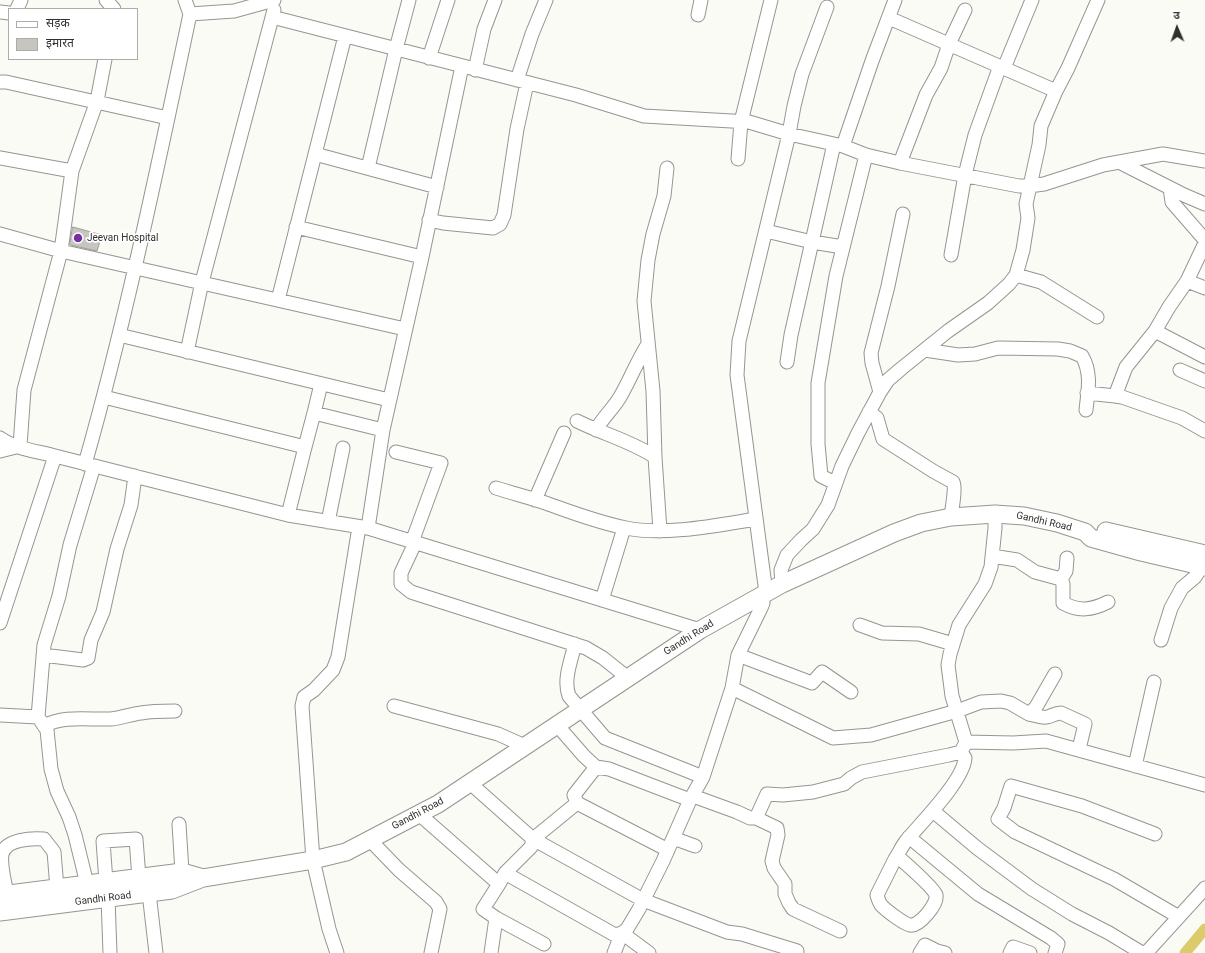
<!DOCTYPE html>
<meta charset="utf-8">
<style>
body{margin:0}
#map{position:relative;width:1205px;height:953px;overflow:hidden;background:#fbfbf5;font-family:Roboto,"Noto Sans Devanagari",sans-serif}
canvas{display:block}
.legend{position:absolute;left:8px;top:8px;width:130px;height:52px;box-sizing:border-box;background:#fff;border:1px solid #acacab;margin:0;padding:5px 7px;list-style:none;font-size:12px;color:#30302e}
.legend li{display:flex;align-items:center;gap:8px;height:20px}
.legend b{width:20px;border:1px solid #acacab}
.north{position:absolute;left:1157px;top:8px;width:40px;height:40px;-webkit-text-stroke:3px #fff;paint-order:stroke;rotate:358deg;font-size:11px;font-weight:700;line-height:16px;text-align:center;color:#30302e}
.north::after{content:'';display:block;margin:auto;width:14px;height:18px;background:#30302e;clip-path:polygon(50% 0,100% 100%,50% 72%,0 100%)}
</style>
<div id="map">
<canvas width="1205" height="953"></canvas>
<ul class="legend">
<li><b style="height:5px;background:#fff"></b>सड़क</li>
<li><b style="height:11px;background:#c6c5c0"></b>इमारत</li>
</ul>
<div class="north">उ</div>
</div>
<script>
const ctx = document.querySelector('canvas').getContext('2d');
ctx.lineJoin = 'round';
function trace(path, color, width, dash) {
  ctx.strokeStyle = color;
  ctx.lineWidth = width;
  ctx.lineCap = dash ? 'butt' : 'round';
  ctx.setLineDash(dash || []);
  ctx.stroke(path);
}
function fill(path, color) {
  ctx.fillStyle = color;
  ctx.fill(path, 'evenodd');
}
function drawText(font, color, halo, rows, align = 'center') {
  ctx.font = font + ' Roboto,sans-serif';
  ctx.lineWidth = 3.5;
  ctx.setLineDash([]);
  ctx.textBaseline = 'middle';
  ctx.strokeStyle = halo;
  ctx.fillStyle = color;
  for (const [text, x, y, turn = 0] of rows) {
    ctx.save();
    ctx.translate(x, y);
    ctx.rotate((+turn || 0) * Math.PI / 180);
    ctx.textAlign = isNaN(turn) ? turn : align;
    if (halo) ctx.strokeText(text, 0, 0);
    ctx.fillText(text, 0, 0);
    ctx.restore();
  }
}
const canal = new Path2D(`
 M1185,953l20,-24`);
const building = new Path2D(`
 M73,227l29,8 -5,16 -27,-6z`);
const minor = new Path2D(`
 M106,0l8,9
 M185,0l5,14
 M17,9l4,-9
 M0,12l9,1
 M698,15l3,-15
 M272,17l304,78 68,21 105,6 40,12 54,12 23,9 34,8 119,23h10l15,-2 59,-19 60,-11 42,7
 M889,18l167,73 -15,35 -2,19 -13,59 2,14 -5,32 -7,25
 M429,58l19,-58
 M1004,68l28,-68
 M475,70l9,-41 11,-29
 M517,80l15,-46 14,-34
 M0,82h6l162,36
 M1056,91l12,-23 30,-68
 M843,146l29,-85 23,-61
 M315,154l122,33
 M0,158l72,13
 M738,159l3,-37 30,-122
 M1119,162l65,33 21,9
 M900,163l26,-68 15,-27 8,-24 16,-34
 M368,168l28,-119 13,-49
 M1170,188l2,14 33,38
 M429,220l14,3 50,5 7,-4 4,-9 13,-86 10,-46
 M296,227l126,30
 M766,231l46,11 31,5
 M0,234l61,17 344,78
 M1205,243l-18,38 18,7
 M951,255l14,-80 10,-40 25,-69
 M1187,281l-18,26 -14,24 -29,36 -11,29 7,1 60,21 23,13
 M278,300l67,-264
 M1155,331l50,26
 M119,335l270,65
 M925,350l33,5 17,-1 23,-6 60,1 12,2 12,5c10,17 6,35 4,54
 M187,352l15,-70 72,-272
 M787,362l4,-27 43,-191
 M1180,370l25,11
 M880,392l-8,-29 -1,-10 17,-67 15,-72
 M1087,393l28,3
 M104,397l201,50 9,-34 69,17
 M869,412l8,6 6,21 50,32 20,11c3,5 -1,27 -2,35
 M314,413l7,-29
 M577,421c26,13 54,20 78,36
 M596,430c7,-13 17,-21 24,-33 10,-17 17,-36 28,-53
 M0,438c15,11 37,13 55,18l233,59 80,13 332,102
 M0,451l20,-5 4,-56 37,-139 11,-80 25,-70 8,-42
 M396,452l45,11 -29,79
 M85,464c42,-148 73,-299 105,-450l44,-3 40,-11
 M835,483l-14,-7 -3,-32v-61l18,-107 30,-121
 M496,488c18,6 37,10 55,17 25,9 49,18 75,23 39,8 92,-3 130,-9
 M535,500l29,-67
 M995,514v14l-4,39 -6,17 -26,41 -9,29 -2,11 4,31 14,46 47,1 33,-2 159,44
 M288,515l17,-68
 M328,522l15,-74
 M368,528l15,-98 39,-173 40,-191
 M660,531l-5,-74 -2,-66 -9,-90 4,-41 5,-26 11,-38 3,-28
 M415,543l-14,30v11l10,8 175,56 17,10 25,20
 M992,556l25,4 18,12 26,7 2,5v19c16,9 29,7 45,-1
 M1061,579l5,-8 1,-13
 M782,584l-1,-14 6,-15 14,-15 12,-11 15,-24 14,-39 16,-33 22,-41 8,-12 14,-12 46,-37 40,-28 21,-19 7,-9 25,7 56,35
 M766,593l-29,-218 2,-34 50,-207 5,-28 8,-32 25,-67
 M602,600l22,-72
 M0,623l55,-167
 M860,625l22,8 37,1 34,10
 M1161,640l10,-32 11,-20 13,-11 7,-11
 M575,644c-4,17 -12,36 -6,52l36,42 98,39 29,-89 6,-33 74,28 10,-11 29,20
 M43,655l40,5 5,-2 3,-18 12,-28 14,-63 14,-44 4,-29
 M738,655l23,-47 2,-5 -2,-8
 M732,688l101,50 38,-3 86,-24 24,-9 20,-1 9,2 19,11 7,-7 19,-33
 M394,706l104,28 27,12
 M1029,714c6,1 13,4 18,3 5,-1 8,-4 14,-4l24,11 -6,25
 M0,715l38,2 9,13 4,39 6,22 12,26 6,18 12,49
 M38,717l6,-72 15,-49 11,-51 24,-79
 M557,725l27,31 12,11 -22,28 3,8 91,47
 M44,726c20,-11 45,-6 67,-7 11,-1 20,-5 30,-6 11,-2 23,-2 34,-2
 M1135,766l19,-84
 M596,767l13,2 81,31
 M470,783l63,56 -2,8 -26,26 110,62 7,-2 5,-4 12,-20 24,-48 27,-61 13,-23
 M693,796l44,16 13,6h6l11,-24 16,1 30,-3 31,-8 7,-6 11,-6 87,-17 12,-3 4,-8
 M577,803l-44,36 110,61 84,32 15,2 55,17
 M933,811l44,37 55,41 40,25 37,19 33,20
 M419,814l80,70 6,-11
 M756,818l21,10 1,7 -6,26 2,7 11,16v10l4,9 4,6 47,22
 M179,824l3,48
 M1155,834l-73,-28 -71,-20 -7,22 -6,11 17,13 99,47 65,38
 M909,837l69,57 73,44 7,6 -3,9
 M673,838l22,8
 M370,840l29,30 37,32 4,7 -9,44
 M897,856c8,7 36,31 39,39 2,9 -17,32 -26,30 -6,-1 -23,-14 -28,-19 -3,-3 -4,-7 -5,-11l18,-36c4,-6 7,-13 11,-18 15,-18 58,-61 59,-83l-4,-6
 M106,882l-3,-41 33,-2 3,39
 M149,893l7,60
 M7,894c-2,-12 -7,-28 -5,-40 4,-15 30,-16 42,-15l10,13 3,36
 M108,898l2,55
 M496,918l48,26
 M337,953l-8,-24 -16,-69 -11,-154 2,-9 10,-7 19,-20 5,-13 21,-130
 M491,953l5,-35 -13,-9 16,-25
 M614,953l8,-20 27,20
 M920,953l5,-8 12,6 8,2
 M1010,953l3,-6 17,6
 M1146,953l59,-65`);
const major = new Path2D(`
 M1106,531l99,23
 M0,895l182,-23 21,6
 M0,912l172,-22 31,-12 110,-18 33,-8 92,-48 262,-174 82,-46 112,-51 27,-10 30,-6 44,-3 29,2 33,7 28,9 6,6 50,14 64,15`);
const markers = [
 [78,238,5,"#772fa2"]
];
const poiNames = [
 ["Jeevan Hospital",87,238]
];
const streetNames = [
 ["Gandhi Road",1044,522,13],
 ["Gandhi Road",689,638,-32],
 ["Gandhi Road",418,814,-28],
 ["Gandhi Road",103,899,-7]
];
trace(canal, '#dccb6b', 11);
fill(building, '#c6c5c0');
trace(building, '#9e9d98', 1);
trace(minor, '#969591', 15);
trace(major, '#969591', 19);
trace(minor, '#fff', 13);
trace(major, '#fff', 17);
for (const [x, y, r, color] of markers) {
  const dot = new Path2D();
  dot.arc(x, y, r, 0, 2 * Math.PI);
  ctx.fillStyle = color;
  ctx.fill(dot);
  trace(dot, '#fff', 1.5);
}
drawText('10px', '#30302e', '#fff', poiNames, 'left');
drawText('10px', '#30302e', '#fff', streetNames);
</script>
